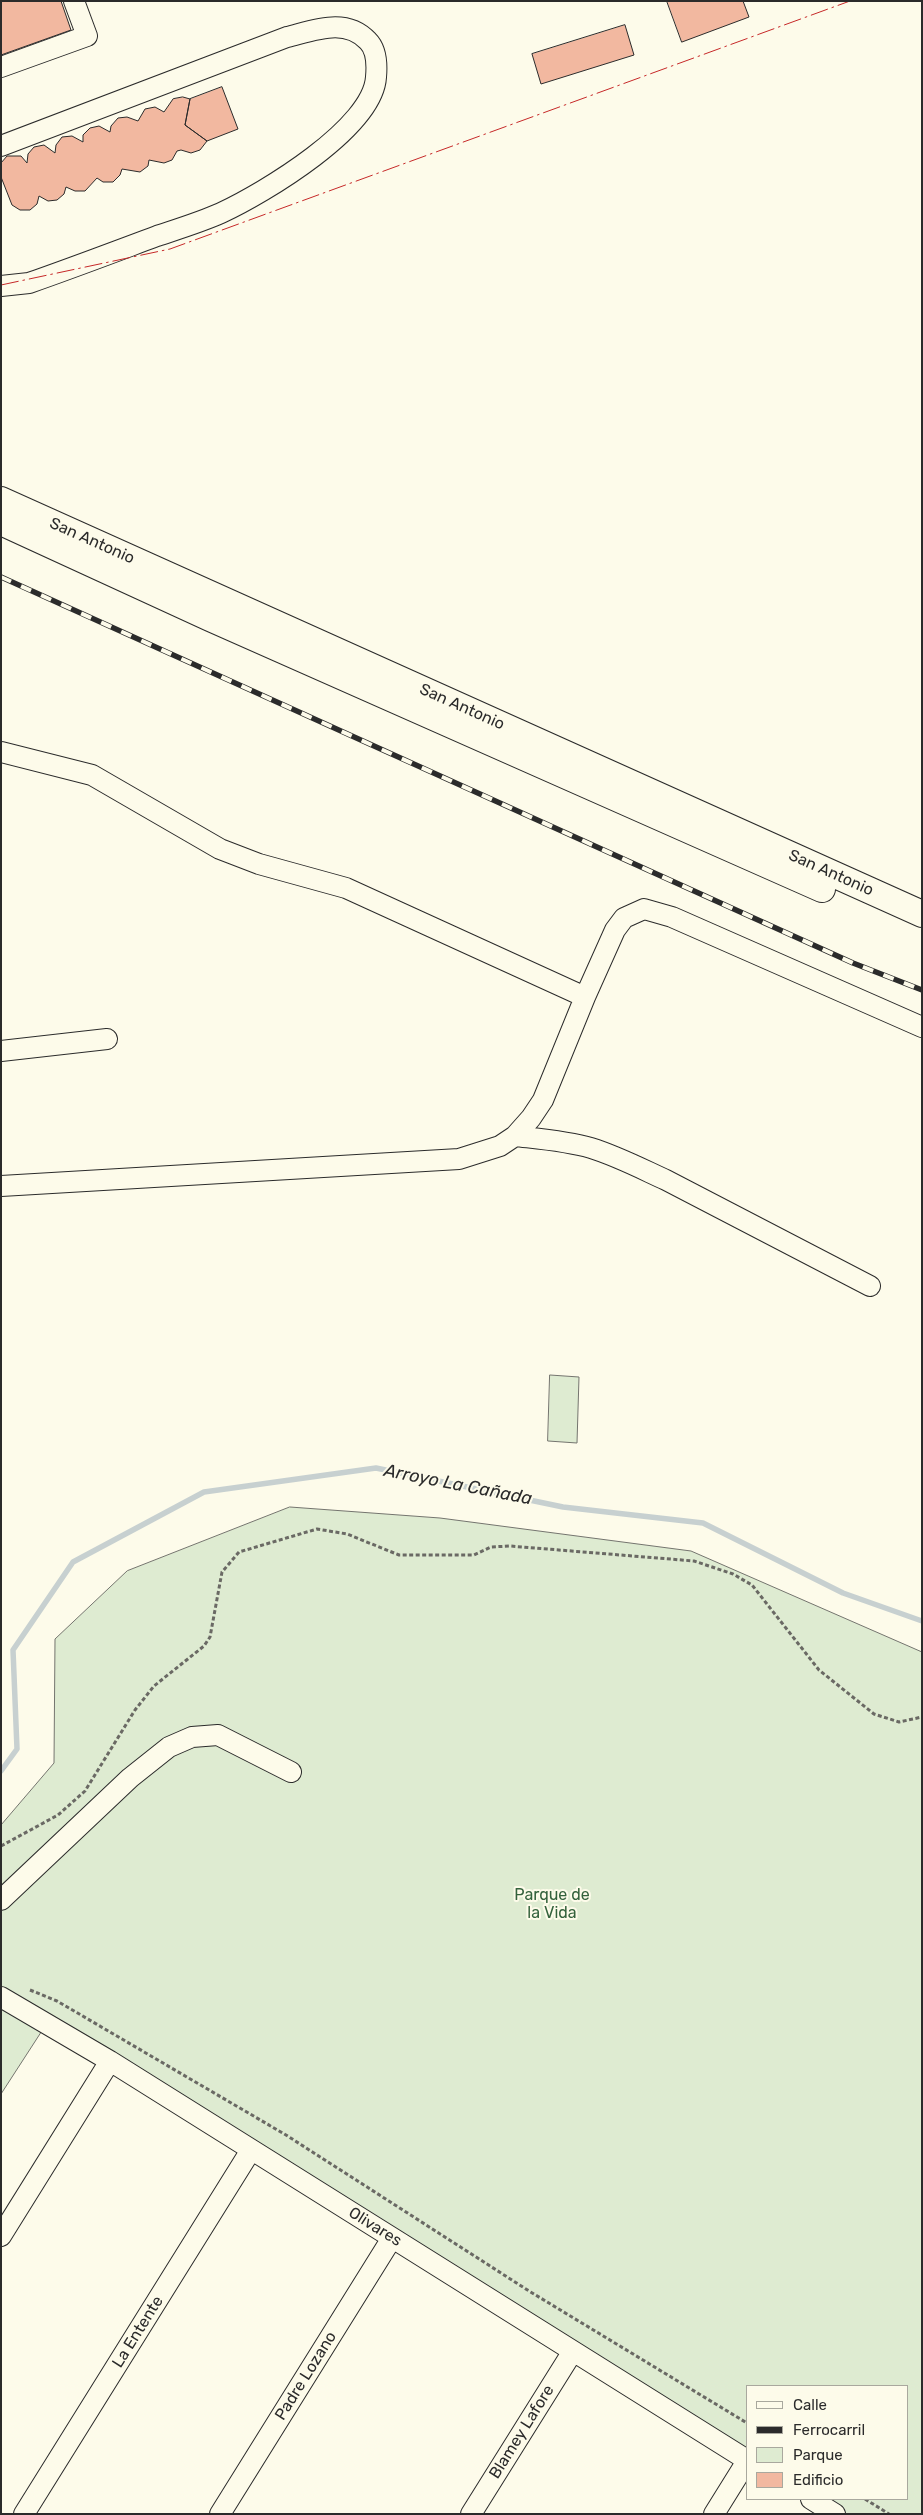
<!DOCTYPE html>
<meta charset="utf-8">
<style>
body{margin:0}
#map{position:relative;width:923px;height:2515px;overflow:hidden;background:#fdfbea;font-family:Rubik,sans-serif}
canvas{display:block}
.frame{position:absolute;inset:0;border:2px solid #2b2b2b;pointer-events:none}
.legend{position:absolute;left:746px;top:2385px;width:162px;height:115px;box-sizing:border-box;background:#fdfbea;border:1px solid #a9a89e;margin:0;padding:6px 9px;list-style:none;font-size:15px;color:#2b2b2b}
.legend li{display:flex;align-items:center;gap:10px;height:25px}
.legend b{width:25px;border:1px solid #a9a89e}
</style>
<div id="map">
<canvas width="923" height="2515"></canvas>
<div class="frame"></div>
<ul class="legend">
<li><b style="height:6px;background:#fdfbea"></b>Calle</li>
<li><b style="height:6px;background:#2b2b2b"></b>Ferrocarril</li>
<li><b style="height:14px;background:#deebd1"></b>Parque</li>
<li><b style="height:14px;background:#f2b8a0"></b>Edificio</li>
</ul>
</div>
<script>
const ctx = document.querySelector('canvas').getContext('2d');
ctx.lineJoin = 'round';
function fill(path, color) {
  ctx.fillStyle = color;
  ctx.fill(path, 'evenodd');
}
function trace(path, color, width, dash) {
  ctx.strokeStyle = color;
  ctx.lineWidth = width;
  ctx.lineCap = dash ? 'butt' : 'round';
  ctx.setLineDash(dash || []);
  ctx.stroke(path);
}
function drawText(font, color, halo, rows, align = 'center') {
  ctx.font = font + ' Rubik,sans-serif';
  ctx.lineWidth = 4;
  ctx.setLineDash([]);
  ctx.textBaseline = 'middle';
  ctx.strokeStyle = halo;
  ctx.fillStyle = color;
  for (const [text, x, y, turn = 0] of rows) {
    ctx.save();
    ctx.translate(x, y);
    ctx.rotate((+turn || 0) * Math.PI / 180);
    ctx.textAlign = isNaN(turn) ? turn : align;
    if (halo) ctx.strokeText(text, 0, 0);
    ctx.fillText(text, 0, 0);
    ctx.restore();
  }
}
const green = new Path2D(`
 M550,1375l29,2 -2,66 -29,-2z
 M290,1507l150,11 251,33 231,101v862h-87l-24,-15h96v-113h-160v74l-700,-437 -46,71v-269l53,-62 1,-124 72,-68z`);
const stream = new Path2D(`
 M1,1771l16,-22 -4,-99 60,-88 131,-70 172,-24 187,39 140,16 140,70 79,28`);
const building = new Path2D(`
 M1,1h60l10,29 -70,25z
 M667,1h76l6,16 -67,25z
 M625,25l9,30 -93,29 -9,-30z
 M222,87l16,42 -31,12 -22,-16 5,-26z
 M183,97l7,2 -5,26 22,16 -7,9 -9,3 -10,-3 -4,1 -5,9 -8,3 -15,-3 -1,6 -8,6 -18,-3 -2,6 -7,7h-10l-6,-4 -12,13h-10l-9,-4 -2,7 -7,6 -9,1 -9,-5 -2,8 -7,6h-10l-8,-5 -11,-28v-14l6,-7h14l6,7 1,-9 6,-7 10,-2 11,8 1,-8 6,-8 10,-1 11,6v-7l7,-7 9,-2 11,6 1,-6 7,-8 9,-1 11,4 7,-12 10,-2 9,5 9,-13z`);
const path = new Path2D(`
 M1,1846l57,-31 27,-24 50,-81 19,-24 50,-40 6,-9 12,-65 17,-20 78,-23 30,5 52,21h75l17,-8 19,-1 184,15 39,13 19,11 67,85 55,44 25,8 23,-5
 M30,1990l27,11 229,134 243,156 218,132
 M865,2499l24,15`);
const minor = new Path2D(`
 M1,67l86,-31 -13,-35
 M1,146l286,-109c28,-7 59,-20 81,4 9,9 9,25 8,36 -3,51 -112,116 -155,136 -20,9 -43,16 -64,23 -43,16 -85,32 -128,47l-28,3
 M1,752l91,23 128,74 39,15 87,24 239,109
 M1,1051l106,-12
 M515,1136c26,3 52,5 76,12 26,8 51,21 75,32l204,106
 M1,1186l458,-27 41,-13 15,-10 16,-18 12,-18 42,-103 30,-67 9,-12 20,-9 28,8 250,110
 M1,1900l129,-122 39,-31 23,-10 26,-2 73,37
 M1,1997l109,64 637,399
 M1,2236l109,-175
 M811,2499l24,15
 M24,2514l227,-364
 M220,2514l172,-276
 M471,2514l102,-163
 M714,2514l33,-53`);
const major = new Path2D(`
 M1,500l921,414
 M1,522l209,96 612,271`);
const rail = new Path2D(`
 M1,577l852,386 69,27`);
const power = new Path2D(`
 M1,285l169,-36 680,-248`);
const streetNames = [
 ["San Antonio",92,541,24],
 ["San Antonio",462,707,24],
 ["San Antonio",831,873,24],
 ["Olivares",375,2227,32],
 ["La Entente",138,2332,-58],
 ["Padre Lozano",306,2376,-58],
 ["Blamey Lafore",522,2432,-58]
];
const parkNames = [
 ["Parque de",552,1895],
 ["la Vida",552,1913]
];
const waterNames = [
 ["Arroyo La Cañada",458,1485,11]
];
fill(green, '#deebd1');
trace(green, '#74746e', 1);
trace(stream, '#c7d0d0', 5.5);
fill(building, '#f2b8a0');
trace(building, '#2b2b2b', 1);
trace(minor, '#2b2b2b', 22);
trace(major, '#2b2b2b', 28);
trace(path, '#6a6964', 3, [4, 2.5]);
trace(minor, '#fdfbea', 20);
trace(major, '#fdfbea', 26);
trace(rail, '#2b2b2b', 5.5);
trace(rail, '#fdfbea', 4, [11]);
trace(power, '#c62828', 1, [18, 4, 2.5, 4]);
drawText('16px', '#2b2b2b', '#fdfbea', streetNames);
drawText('16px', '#34623c', '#fdfbea', parkNames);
drawText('italic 18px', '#2b2b2b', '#fdfbea', waterNames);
</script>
